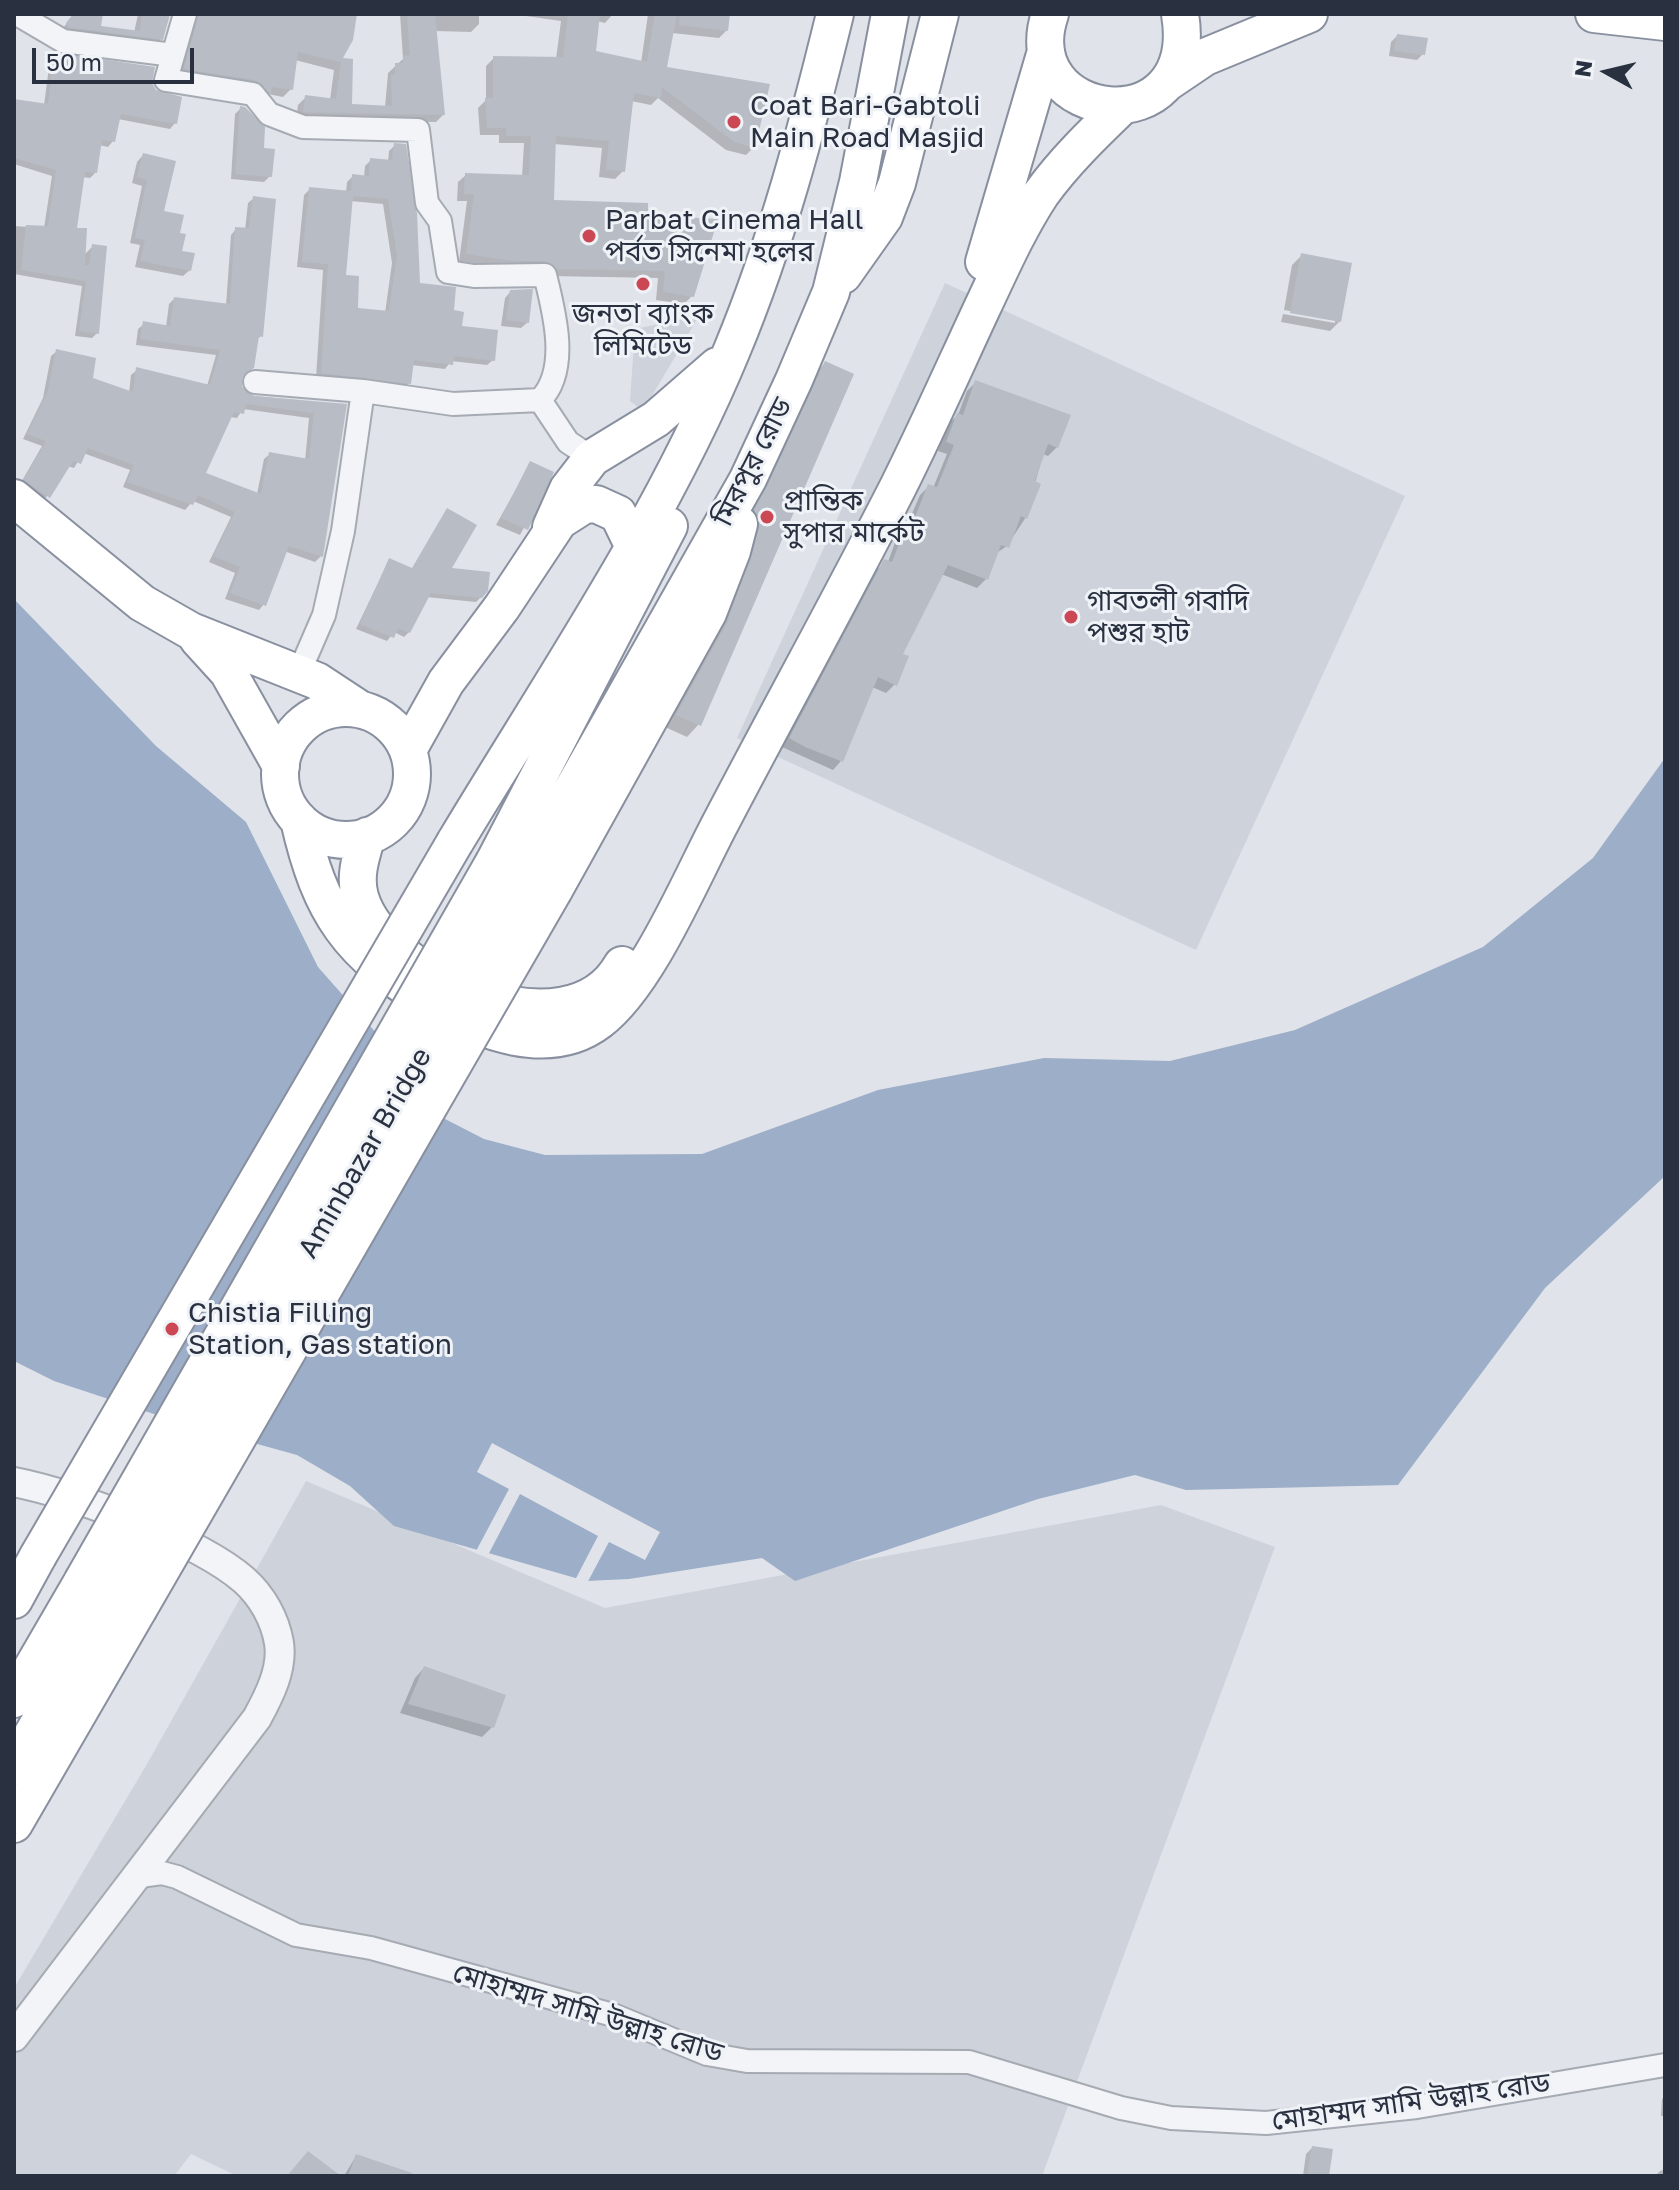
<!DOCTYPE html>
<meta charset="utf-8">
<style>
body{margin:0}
#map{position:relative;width:1679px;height:2190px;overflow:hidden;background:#e0e3e9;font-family:"Golos Text",sans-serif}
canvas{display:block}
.frame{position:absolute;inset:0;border:16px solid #293040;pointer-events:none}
.north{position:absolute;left:1567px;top:32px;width:80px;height:80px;-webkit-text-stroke:6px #eff2f6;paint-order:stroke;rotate:278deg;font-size:22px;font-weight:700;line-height:32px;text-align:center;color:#293040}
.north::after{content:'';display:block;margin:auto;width:28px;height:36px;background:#293040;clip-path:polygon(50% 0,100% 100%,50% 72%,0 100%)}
.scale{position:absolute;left:32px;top:48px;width:162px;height:36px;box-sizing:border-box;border:4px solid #293040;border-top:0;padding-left:10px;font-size:24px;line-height:28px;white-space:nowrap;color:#293040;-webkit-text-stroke:6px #eff2f6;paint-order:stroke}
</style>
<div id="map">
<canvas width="1679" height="2190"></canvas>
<div class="frame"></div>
<div class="north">N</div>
<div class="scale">50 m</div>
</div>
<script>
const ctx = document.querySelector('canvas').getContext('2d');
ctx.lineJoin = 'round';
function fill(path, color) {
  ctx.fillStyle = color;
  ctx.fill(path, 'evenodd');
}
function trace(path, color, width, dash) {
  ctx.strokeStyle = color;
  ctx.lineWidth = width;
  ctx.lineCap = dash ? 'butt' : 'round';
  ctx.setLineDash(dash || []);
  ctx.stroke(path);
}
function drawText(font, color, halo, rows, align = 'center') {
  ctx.font = font + ' "Golos Text","Noto Sans Bengali",sans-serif';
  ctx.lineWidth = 6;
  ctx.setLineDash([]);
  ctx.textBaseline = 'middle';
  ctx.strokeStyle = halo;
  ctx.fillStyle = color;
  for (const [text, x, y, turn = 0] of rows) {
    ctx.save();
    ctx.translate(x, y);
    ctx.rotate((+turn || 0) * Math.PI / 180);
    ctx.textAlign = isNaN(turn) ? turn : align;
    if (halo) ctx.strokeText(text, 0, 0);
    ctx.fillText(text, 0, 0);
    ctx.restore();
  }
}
const built = new Path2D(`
 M945,283l460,213 -209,454 -459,-212z
 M699,316l-56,95 -13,-10 5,-72z
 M306,1481l299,127 556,-103 114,42 -233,629h-805l-46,-22 -17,22h-160v-188l133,-224z`);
const water = new Path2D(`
 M14,599l142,147 90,76 72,145 67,76 27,59 72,37 61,16 157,-1 176,-64 166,-32 126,3 125,-31 188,-83 110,-89 72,-100v418l-120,112 -147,197 -212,5 -51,-15 -97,24 -243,82 -33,-23 -133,21 -43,2 -192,-55 -44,-40 -53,-31 -119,-33 -124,-41 -40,-20z`);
const pier = new Path2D(`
 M492,1443l168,89 -15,28 -36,-18 -23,43 -12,-3 24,-46 -78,-42 -33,63 -12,-4 34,-64 -32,-17z`);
const shadow = new Path2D(`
 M74,14h27l-2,13 35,6 4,-19h32l-9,25 -8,8 -93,-15z
 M187,14h168l-15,46 10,1v45l35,1 3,-34 15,-14 -3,-45h79v10l-8,8 -36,-1 8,84 -7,7 -140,-3 2,-14 8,-8 24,3 4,-30 -39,-10 -4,29 -8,8 -106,-21z
 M512,14h101l-8,9 -8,-2 -3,32 47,10 7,-49h80l-1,16 -8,8 -47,-5 -7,36 89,78 -8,8 -20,-5 -68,-52 -7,7 -20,-4 -8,70 -8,8 -16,-2 3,-29 -48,-4 -2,58 94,14 46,80 -8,8 -28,-4 2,-22 -109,-2 -90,-14 8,-61h-10l1,-19 8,-7 56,2 2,-34h-25v-8h-19l-2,-27 8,-8v-34l8,-8 62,1 5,-38z
 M1397,36l26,18 -6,6 -28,-4 2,-14z
 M55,54l95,29 25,40 -5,6 -52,-10 -5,22 -5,6 -9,-2 -4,28 -5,5 -8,-1 -7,53 9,25 9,-9 4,87 -5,5 -17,-2 7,-50 -68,-12v-48l30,2 8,-52 -38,-12v-63l30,4 6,-45z
 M241,108l21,42 8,26 -6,6 -33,-3 4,-65z
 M395,145l23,140 33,27 9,16 33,32 -6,5 -36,-4 -6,8 -34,-4 -2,18 -6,6 -87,-11 7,-108 -26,-3 7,-72 6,-6 36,3 1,-10 6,-6 11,1 1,-11 6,-6 17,2 1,-11zM350,201l33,3 9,59 -7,50 -29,-3 -12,-33z
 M143,155l19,57 28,58 -7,6 -48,-9 5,-22 -10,-2 12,-57 -10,-3 5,-21z
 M254,198l7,138 -5,4 -4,27 -13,13 6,15 100,10 -24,151 -6,6 -31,-11 -20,53 -5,6 -34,-11 10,-26 -26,-11 22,-45 -38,-16 -8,9 -62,-23 7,-17 -47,-17 -9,15 -7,-2 -24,36 -24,-16 23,-40 -19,-7 20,-41 8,-42 6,-5 34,28 38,14 2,-18 6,-5 70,16 9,-31 -80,-10 2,-16 6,-5 22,3 3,-23 5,-5 52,6 5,-70 5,-6 9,1 3,-27zM243,409l66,9 -4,43 -35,-7 -6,5 -7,35 -53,-20 26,-57 7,1z
 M1301,256l39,65 -10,10 -49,-9 2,-8 52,9v-4l-51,-9 8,-45z
 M511,291l17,31 -7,6 -20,-2 4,-28z
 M825,363l-126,361 -12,13 -22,-10 78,-203 70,-148z
 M976,382l81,65 -9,9 -5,-2 -17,63 -19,29 -12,8 -9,25 -9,9 -36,-14 -40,81 -6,29 -9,9 -14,-6 -31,74 -8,9 -51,-23 94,-177 12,-8 13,-36 10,-10 9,-21 9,-9 4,2 14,-34 -9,-3 10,-27 10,-9 9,-24z
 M530,464l22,9 -32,62 -24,-10z
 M389,560l22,9 70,28 -5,5 -50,-5 -17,35 -5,5 -10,-5 -7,9 -31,-12z
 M424,1668l68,59 -10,10 -82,-24 15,-35z
 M1665,2096v20h-4l1,-17z
 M1312,2148l15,28h-24l3,-22z
 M356,2156l57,19v1h-69z
 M1665,2169v7h-10l5,-5z`);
const building = new Path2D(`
 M73,14h30l-2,12 39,5 2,-17h28l-7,26 -95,-13 -2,-4z
 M199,14h158l-4,26 -10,18 10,1 -1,45 40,2 -1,-31h4v-12h8v-7l7,-1 -3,-41h28l10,101 -142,-3 2,-17 31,4 5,-37 -43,-10 -5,38 -21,-3 -1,7 -16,-14 -71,-11z
 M568,14h32l-4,37 51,11 8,-48h22l-10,53 103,17 -15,64 -21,-6 -72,-55 -1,11 -27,-5 -9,79 -19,-3 3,-28 -53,-5 -2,64 94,3v12l70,4 -24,78 -31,-5 2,-21 -108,-2 -12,-8h-31l-48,-7 8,-60h-10l1,-21 64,2 2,-39h-25v-8h-19l-2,-30h8v-42l70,1z
 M680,14h50l-2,17 -49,-6z
 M1397,34l31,4 -3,17 -31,-4z
 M54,52l101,15 -3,16 4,7 26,7 -5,27 -56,-10 -6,28 -13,-2 -5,33 -12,-1 -8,56h10l-2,37h4l3,-21 15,2 -8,88 -20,-3 7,-50 -65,-11 5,-45 22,1 8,-56 -42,-12v-59l34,5z
 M240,106l5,1 20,20 -1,21 11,1 -3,28 -37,-3z
 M394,143l12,1 11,69 3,70 36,4 -2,23 10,2 -2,14 36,4 -3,31 -41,-5 -1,9 -39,-5 -3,24 -90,-11 7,-109 -26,-2 7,-75 42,4 1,-17 17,2 1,-18 22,2zM353,196l35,3 9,57 -8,55 -31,-3 1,-32 -13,-1z
 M143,153l33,8 -12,50 20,4 -4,18 6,1 -4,17 13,2 -4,18 -51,-10 5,-21 -10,-2 12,-58 -10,-3z
 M253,196l23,3 -13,138 -4,-1 -5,32 -11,7 -1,12 12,9 93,8 -24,153 -34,-11 -23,60 -36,-13 10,-26 -27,-11 22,-44 -37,-17 -5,10 -66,-23 7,-17 -46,-17 -7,16 -8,-3 -23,37 -27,-18 23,-39 -19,-7 21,-43 8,-42 40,9 -3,20 40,14 3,-25 74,18 10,-35 -80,-11 3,-18 27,5 4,-29 56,7 5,-77 14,1zM246,404l68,9 -5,46 -40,-7 -8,42 -55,-21 28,-61 10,2z
 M1301,253l51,10 -11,59 -51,-9z
 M533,289l-4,34 -23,-3 4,-30z
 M825,361l29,13 -153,352 -25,-11 52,-94 31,-92 -5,-19z
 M975,380l96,35 -13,33 -10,-4 -13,37 6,3 -14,35 -6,-3 -12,32 -8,-3 -13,35 -40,-15 -45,89 6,2 -12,30 -19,-9 -35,85 -38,-15 -16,-9 95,-179 8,3 18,-47 5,2 13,-33 9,3 17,-42 -8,-3 11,-29 6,2z
 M530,461l24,11 -26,58 -27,-12z
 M447,508l30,17 -25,43 38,4 -2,19 -6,7 -51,-5 -21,40 -12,-5 -4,10 -34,-14 29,-66 23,10z
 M424,1666l82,29 -12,33 -86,-24z
 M1312,2146l21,3 -4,27h-22z
 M308,2151l33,25h-54z
 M356,2154l56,19 -1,3h-63z`);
const minor = new Path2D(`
 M17,14l46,27 110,14
 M185,14l-19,66 87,14 16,20 34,13 115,3 9,73 13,18 8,51 26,4 71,-1c9,36 25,95 -5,125l28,42 24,16
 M255,382l108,9 90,13 87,-4
 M298,675l26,-60 19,-84 20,-140
 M140,1876l22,-3 15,4 119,58 75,13 242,67 94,39 40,7 222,1 152,46 50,10 95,5 151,-16 248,-42`);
const tertiary = new Path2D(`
 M14,1482c60,12 184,58 230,98 18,16 31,39 35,63 4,26 -10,53 -22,75l-243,319`);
const trunk = new Path2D(`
 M1050,14c-37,109 152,134 130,0
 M1594,14l71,8
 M1168,82l37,-25 104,-43
 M984,262l62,-211
 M843,275l41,-58 13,-34 43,-169
 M14,498l128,105 49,28 126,50 41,27
 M551,527l17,-38 24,-31 64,-39 61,-53
 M198,639l30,33 53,94
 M280 774a66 66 0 1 1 132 0a66 66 0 1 1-132 0Z
 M408,750l38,-68 56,-75 57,-86 25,-16 12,-1 22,10 15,31v16
 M299,820c21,93 50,135 133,183 47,28 117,56 167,18 49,-37 93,-145 123,-201 58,-111 119,-221 176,-333 30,-60 57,-121 85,-181 18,-38 35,-77 58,-112 23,-32 52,-60 80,-87
 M367,836c-6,20 -13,40 -7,61 23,80 209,163 262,68
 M455,842c95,-158 207,-322 277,-492 45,-108 75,-222 103,-336
 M494,862l175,-336
 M524,875l224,-396 46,-99 37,-88 27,-110 32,-168
 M554,890l154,-277 24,-62 7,-27
 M14,1600l24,-44
 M14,1699l68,-117
 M14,1766l98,-169
 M14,1824l124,-214`);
const trunkBridge = new Path2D(`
 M38,1556l417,-714
 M82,1582l412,-720
 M112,1597l412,-722
 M138,1610l416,-720`);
const markers = [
 [734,122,8,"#cb4753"],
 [589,236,8,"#cb4753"],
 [643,284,8,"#cb4753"],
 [767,517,8,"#cb4753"],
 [1071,617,8,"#cb4753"],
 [172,1329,8,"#cb4753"]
];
const poiNames = [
 ["Coat Bari-Gabtoli",750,106],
 ["Main Road Masjid",750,138],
 ["Parbat Cinema Hall",605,220],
 ["পর্বত সিনেমা হলের",605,252],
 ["জনতা ব্যাংক",643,314,"center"],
 ["লিমিটেড",643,346,"center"],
 ["প্রান্তিক",783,501],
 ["সুপার মার্কেট",783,533],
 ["গাবতলী গবাদি",1087,601],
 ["পশুর হাট",1087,633],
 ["Chistia Filling",188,1313],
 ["Station, Gas station",188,1345]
];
const streetNames = [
 ["মিরপুর রোড",753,462,-63],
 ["Aminbazar Bridge",365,1153,-60],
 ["মোহাম্মদ সামি উল্লাহ রোড",588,2013,17],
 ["মোহাম্মদ সামি উল্লাহ রোড",1411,2102,-8]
];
fill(built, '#ced2db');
fill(water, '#9caec8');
fill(pier, '#e0e3e9');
fill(shadow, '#0003');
fill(building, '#b7bcc5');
trace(minor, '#a5aab3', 26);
trace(tertiary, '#a5aab3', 32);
trace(trunk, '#888f9f', 40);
trace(minor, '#f3f4f7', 22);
trace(tertiary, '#f3f4f7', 28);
trace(trunk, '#fff', 36);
trace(trunkBridge, '#888f9f', 40, []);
trace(trunkBridge, '#fff', 36);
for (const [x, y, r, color] of markers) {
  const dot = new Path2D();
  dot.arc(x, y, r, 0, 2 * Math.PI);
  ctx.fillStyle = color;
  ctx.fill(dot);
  trace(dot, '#eff2f6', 3);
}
drawText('28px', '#293040', '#eff2f6', poiNames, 'left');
drawText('28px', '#293040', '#eff2f6', streetNames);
</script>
